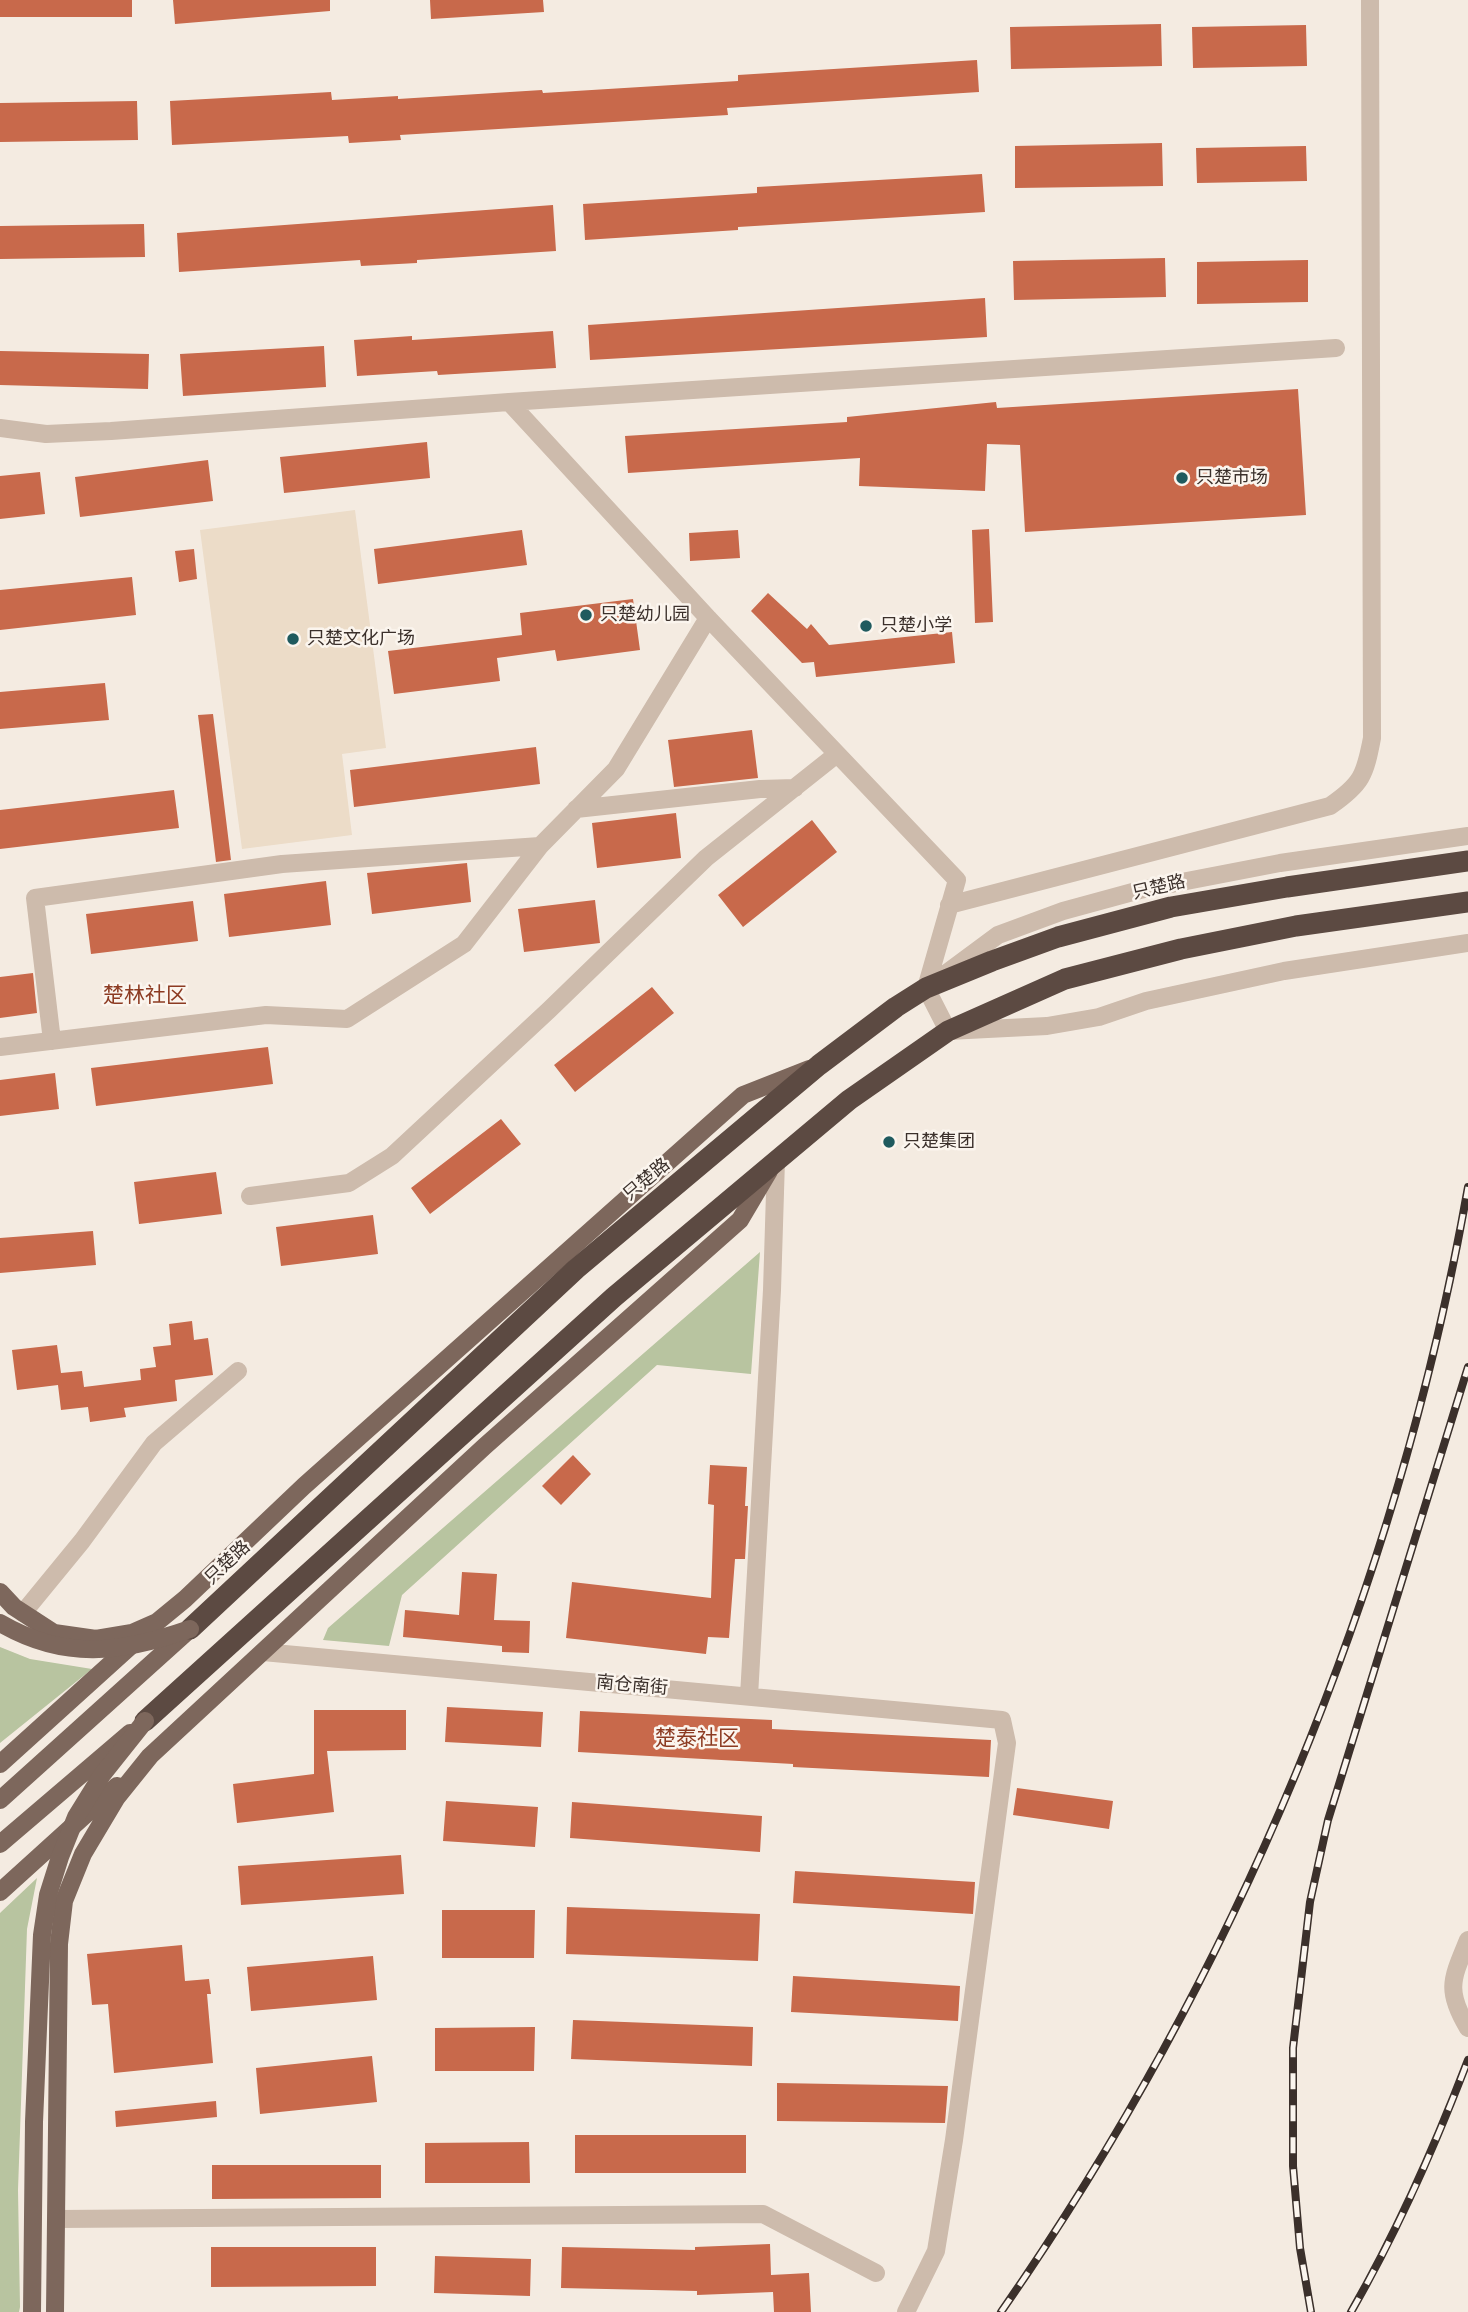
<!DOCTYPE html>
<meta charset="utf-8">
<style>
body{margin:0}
canvas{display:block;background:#f4ebe1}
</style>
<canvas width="1468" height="2312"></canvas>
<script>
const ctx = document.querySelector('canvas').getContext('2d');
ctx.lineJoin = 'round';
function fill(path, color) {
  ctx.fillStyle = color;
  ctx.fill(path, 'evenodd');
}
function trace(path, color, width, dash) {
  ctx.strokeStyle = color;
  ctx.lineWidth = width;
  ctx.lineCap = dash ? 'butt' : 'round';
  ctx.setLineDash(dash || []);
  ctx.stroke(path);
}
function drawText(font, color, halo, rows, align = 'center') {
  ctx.font = font + ' Signika,"Noto Sans SC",sans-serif';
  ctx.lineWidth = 5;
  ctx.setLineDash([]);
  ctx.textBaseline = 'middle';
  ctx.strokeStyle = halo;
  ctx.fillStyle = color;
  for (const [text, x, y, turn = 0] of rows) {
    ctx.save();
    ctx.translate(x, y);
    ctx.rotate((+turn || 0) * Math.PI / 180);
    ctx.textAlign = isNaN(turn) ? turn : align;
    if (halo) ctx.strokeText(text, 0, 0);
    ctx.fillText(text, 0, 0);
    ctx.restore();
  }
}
const green = new Path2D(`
 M760,1252l-9,122 -94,-9 -255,230 -13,51 -66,-6 5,-12z
 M0,1647l30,12 62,10 -92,74z
 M37,1878l-10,51 -9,261 2,117 -1,5h-19v-399z`);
const plaza = new Path2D(`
 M355,510l31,238 -44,6 10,81 -110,14 -42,-319z`);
const building = new Path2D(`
 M0,0h132v17h-132z
 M173,0h157v11l-155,13z
 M430,0h113l1,12 -113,7z
 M1161,24l1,42 -151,3 -1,-42z
 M1306,25l1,41 -114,2 -1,-41z
 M977,60l2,32 -252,16 1,7 -328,20 1,5 -52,3 -1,-7 -176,9 -2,-44 161,-9 1,8 66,-4v3l144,-9 1,3 195,-12v-6z
 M137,101l1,39 -138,2v-39z
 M1162,143l1,43 -148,2v-42z
 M1306,146l1,35 -110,2 -1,-35z
 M982,174l3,38 -247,15v3l-153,10 -2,-36 174,-11v-6z
 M553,205l3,46 -139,9v3l-56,3 -1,-6 -181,12 -2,-39z
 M144,224l1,33 -145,2v-33z
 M1165,258l1,39 -152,3 -1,-39z
 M1308,260v42l-111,2v-42z
 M985,298l2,39 -397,23 -2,-35z
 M553,331l3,37 -118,7 -1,-4 -80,5 -3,-36 58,-4v4z
 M324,346l2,41 -143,9 -3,-42z
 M0,351l149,3 -1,35 -148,-4z
 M1298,389l8,126 -281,17 -5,-87 -33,-1 -2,47 -126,-5 1,-28 -232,15 -3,-37 222,-14v-5l149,-15 1,6z
 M427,442l3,36 -146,15 -4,-36z
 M208,460l5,41 -133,16 -5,-40z
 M40,472l5,42 -45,5v-43z
 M989,529l4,93 -18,1 -3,-93z
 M522,530l5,35 -149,19 -4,-35z
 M738,530l2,28 -50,3 -1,-28z
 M194,549l3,30 -18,3 -4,-31z
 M132,577l4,38 -136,15v-40z
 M768,593l39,36 4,-5 18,21 123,-13 3,31 -139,14 -2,-15 -12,1 -51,-52z
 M633,599l7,51 -83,11 -2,-11 -58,8 3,23 -106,13 -6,-43 134,-16 -2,-22z
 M105,683l4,37 -109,9v-37z
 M213,714l18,146 -15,2 -18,-147z
 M752,730l6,48 -84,9 -6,-47z
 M536,747l4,37 -186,23 -4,-37z
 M174,790l5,38 -179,21v-39z
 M676,813l5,45 -84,10 -5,-45z
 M812,820l25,32 -94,75 -25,-32z
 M467,863l4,39 -99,12 -5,-41z
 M326,881l5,44 -102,12 -5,-43z
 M595,900l5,43 -76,9 -6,-43z
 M193,901l5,40 -107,13 -5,-40z
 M33,973l4,40 -37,5v-41z
 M652,987l22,26 -99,79 -21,-27z
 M268,1047l5,37 -177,22 -5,-38z
 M55,1073l4,36 -59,7v-36z
 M501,1119l20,25 -91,70 -19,-26z
 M216,1172l6,42 -83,10 -5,-42z
 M373,1215l5,39 -97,12 -5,-39z
 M93,1231l3,34 -96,8v-35z
 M192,1321l2,19 14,-2 5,37 -38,5 2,21 -53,7 2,9 -36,5 -2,-15 -27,3 -3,-25 -41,5 -5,-40 45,-5 4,28 21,-2 2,16 57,-7 -1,-11 16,-2 -3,-20 18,-2 -2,-21z
 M573,1455l18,19 -30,31 -19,-19z
 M710,1465l37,2 -2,39h3l-3,53h-10l-6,79 -21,-1 -2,17 -140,-16 6,-56 139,16 3,-93 -6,-1z
 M462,1572l35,2 -3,46 36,1 -1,32 -27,-1v-6l-99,-9 2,-27 54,5z
 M447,1707l96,5 -2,35 -96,-5z
 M314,1710h92v40l-79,1 7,61 -97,11 -4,-39 81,-10z
 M580,1711l192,9v9l219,11 -2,37 -196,-10v-3l-215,-12z
 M1017,1788l96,13 -4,28 -96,-14z
 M446,1801l92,6 -3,40 -92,-6z
 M572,1802l190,14 -2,36 -190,-14z
 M401,1855l3,39 -163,11 -3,-39z
 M795,1871l180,11 -2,32 -180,-11z
 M567,1907l193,7 -2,47 -192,-7z
 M442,1910h93l-1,48h-92z
 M182,1945l3,36 24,-2 2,15h-4l6,69 -99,10 -6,-69 -16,1 -5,-51z
 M373,1956l4,44 -126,11 -4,-44z
 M793,1976l167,10 -2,35 -167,-9z
 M573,2020l180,7 -1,39 -181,-7z
 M535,2027l-1,44h-99v-43z
 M372,2056l5,46 -117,12 -4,-46z
 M777,2083l171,3 -3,37 -168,-2z
 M216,2101l1,16 -101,10 -1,-16z
 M575,2135h171v38h-171z
 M529,2142l1,41h-105v-40z
 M212,2165h169v33l-169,1z
 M770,2244l1,31 38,-2 2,39h-37l-1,-20 -76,3v-4l-136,-3 1,-41 133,3v-3z
 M211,2247h165v39l-165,1z
 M435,2256l96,3 -1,37 -96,-3z`);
const minor = new Path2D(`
 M509,402l199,216 249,262 -31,108 22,43 99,-5 52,-9 47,-16 138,-30 184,-28
 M0,428l46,6 65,-3 398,-29 827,-54
 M576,809l184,-20 35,-1
 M949,905l381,-99c32,-22 35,-31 42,-68l-2,-738
 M944,975l54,-40 65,-24 77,-21 140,-27 188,-27
 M52,1041l-17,-143 247,-34 258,-18
 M0,1047l266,-32 81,4 117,-75 76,-98 76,-77 92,-151
 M250,1196l99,-13 43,-27 157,-146 157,-152 131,-104
 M23,1613l59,-72 72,-98 84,-72
 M263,1652l739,68 5,23 -53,397 -18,111 -30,61
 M749,1696l23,-406 4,-130
 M1468,1940c-16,39 -23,50 0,88
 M57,2219l706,-5 113,59`);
const major = new Path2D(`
 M0,1592l14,15 40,26 42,6 36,-6 25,-11 28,-23 119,-113 439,-391 66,-26
 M0,1764l136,-123
 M0,1800l190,-171
 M0,1844l130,-111
 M0,1892l117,-106
 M55,2312l4,-368 5,-43 19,-47 34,-57 33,-41 335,-310 255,-226 29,-49`);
const highway = new Path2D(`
 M190,1629l386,-360 243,-204 77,-58 30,-19 66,-27 66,-24 113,-30 116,-20 181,-26
 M145,1721l469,-424 235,-197 99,-69 117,-52 116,-30 115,-23 172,-24`);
const rail = new Path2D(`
 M1001,2312c233,-335 396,-722 467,-1125
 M1311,2312l-11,-64 -7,-82v-118l17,-146 18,-82 140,-453
 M1351,2312c46,-80 84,-166 117,-252`);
const majorBridge = new Path2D(`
 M0,1623c65,38 121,30 190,6
 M32,2312l2,-190 8,-187 6,-40 12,-38 16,-40 26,-42 43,-54`);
const markers = [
 [1182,478,7,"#1f5a5e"],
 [586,615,7,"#1f5a5e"],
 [866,626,7,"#1f5a5e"],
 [293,639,7,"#1f5a5e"],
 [889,1142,7,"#1f5a5e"]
];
const poiNames = [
 ["只楚市场",1196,478],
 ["只楚幼儿园",600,615],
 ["只楚小学",880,626],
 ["只楚文化广场",307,639],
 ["只楚集团",903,1142]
];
const streetNames = [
 ["只楚路",1159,888,-13],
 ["只楚路",647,1180,-40],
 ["只楚路",228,1563,-43],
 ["南仓南街",632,1686,5]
];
const quarterNames = [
 ["楚林社区",145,996],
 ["楚泰社区",697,1739]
];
fill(green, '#b8c4a0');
fill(plaza, '#ecdcc8');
fill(building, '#c8694b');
trace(minor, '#cdbbac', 18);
trace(major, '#7d675c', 18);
trace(highway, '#5c4a42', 21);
trace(rail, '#3b302b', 8);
trace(rail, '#fbf5ee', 5, [16]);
trace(majorBridge, '#7d675c', 18);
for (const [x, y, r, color] of markers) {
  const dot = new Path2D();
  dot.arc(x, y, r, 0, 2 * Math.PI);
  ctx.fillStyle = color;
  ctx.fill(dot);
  trace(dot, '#fbf5ee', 2.5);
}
drawText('18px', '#3b302b', '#fbf5ee', poiNames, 'left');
drawText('18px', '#3b302b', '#fbf5ee', streetNames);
drawText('21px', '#8c3b22', '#fbf5ee', quarterNames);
</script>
